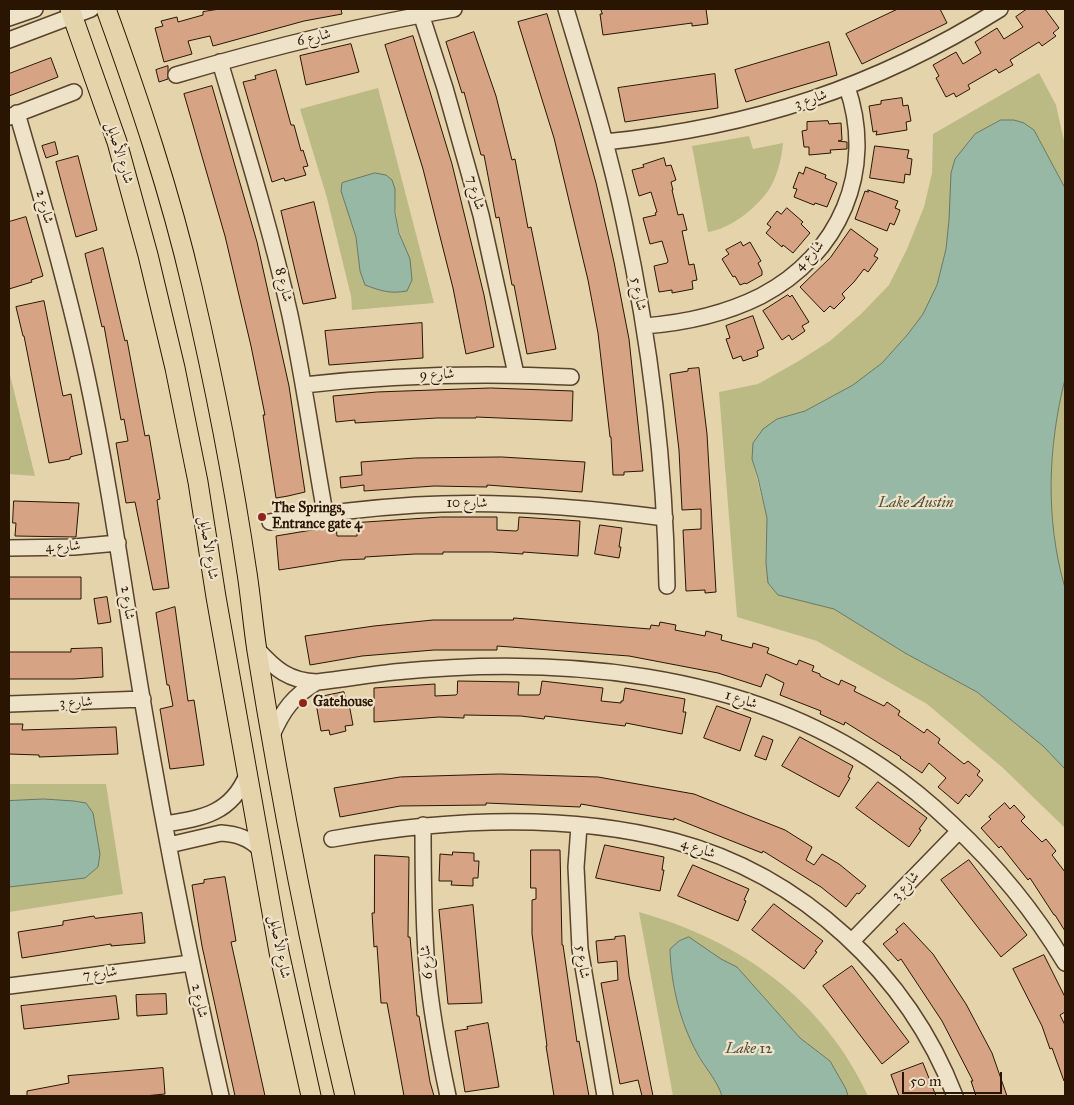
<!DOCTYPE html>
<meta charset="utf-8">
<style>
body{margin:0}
#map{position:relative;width:1074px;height:1105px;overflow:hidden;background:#e5d3ac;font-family:"IM FELL Great Primer",serif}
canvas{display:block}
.frame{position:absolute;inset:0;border:10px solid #291502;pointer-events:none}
.scale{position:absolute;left:902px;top:1072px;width:100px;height:22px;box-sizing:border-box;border:2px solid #291502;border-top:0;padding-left:6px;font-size:15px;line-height:18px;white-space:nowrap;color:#291502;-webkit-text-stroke:4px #eee2c9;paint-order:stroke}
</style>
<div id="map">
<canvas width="1074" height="1105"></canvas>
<div class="frame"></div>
<div class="scale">50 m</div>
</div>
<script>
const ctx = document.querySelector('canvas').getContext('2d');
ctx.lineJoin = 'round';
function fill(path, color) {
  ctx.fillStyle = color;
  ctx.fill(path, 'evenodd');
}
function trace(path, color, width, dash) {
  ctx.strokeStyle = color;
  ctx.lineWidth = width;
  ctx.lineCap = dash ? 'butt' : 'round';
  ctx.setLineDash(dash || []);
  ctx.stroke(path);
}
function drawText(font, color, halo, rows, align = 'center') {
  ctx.font = font + ' "IM FELL Great Primer",Amiri,serif';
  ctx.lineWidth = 4.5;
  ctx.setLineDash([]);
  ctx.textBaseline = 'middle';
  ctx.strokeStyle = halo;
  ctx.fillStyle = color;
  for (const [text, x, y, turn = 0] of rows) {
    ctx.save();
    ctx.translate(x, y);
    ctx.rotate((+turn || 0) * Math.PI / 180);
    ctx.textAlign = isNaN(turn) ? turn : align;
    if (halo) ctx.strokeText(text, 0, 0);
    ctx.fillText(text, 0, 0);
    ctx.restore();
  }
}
const green = new Path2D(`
 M1039,73l17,32 9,40v43l-31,-58 -33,-10 -26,14 -26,86 -3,29 -9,36 -14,29 -15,20 -26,29 -29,22 -48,26 -28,8 -25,40 15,59 -1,45 2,20 10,12 56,14 71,44 72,39 66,54 22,23v59l-62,-60 -76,-64 -110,-63 -80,-24 -18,-225 39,-8 39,-22 33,-21 31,-27 28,-29 18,-36 17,-42 8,-34 1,-39z
 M378,88l56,215 -82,7 -1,-14 -24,-98 -27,-89zM395,189c0,31 3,42 15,70l-50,12 -4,-34 -15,-46z
 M749,136l4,13 30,-6c-1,14 -6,35 -15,48 -13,18 -38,38 -60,41l-16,-86z
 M9,371l26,105 -26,-2z
 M1065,379v209c-20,-69 -17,-141 0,-209z
 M9,784h97l17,110 -114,18z
 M639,912c100,28 185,88 229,184h-20l-2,-7 -16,-28 -30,-23 -63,-71 -16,-8 -51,-9c1,35 10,72 27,103 8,15 20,27 25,43h-49z`);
const water = new Path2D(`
 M1001,120h13l10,3 10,7 31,58v191c-17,68 -20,140 0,209v181l-22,-23 -66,-54 -72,-39 -71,-44 -56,-14 -10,-12 -2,-20 1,-45 -9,-40 -6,-19 1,-16 10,-14 14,-10 28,-8 48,-26 29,-22 26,-29 15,-20 14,-29 9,-36 3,-29 2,-47 4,-14 20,-25z
 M375,173l11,2 6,5 3,9v24l4,20 11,26 2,21 -5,11c-17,3 -26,0 -42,-6l-5,-14 -4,-34 -15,-46 1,-8z
 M44,799l30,2 12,2 7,10 7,41 -2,13 -13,11 -76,9v-86z
 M689,937l32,22 16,8 63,71 30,23 16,28 2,7h-126c-5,-16 -17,-28 -25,-43 -17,-31 -26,-68 -27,-104l9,-8z`);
const building = new Path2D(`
 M220,9h121l1,5 -38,7 -91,25 -3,-10 -22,5 4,13 -28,8 -9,-34 8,-2 -2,-5 16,-4 1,5 25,-7v-3z
 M601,9h105l2,15 -16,2v-3l-89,12 -3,-21h2z
 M898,9h42l7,14 -85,41 -16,-30z
 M1027,9h18l14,19 -6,5 3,3 -14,10 -3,-4 -29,18 3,5 -14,8 -3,-4 -28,16 2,4 -14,8 -2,-4 -8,4 -10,-19 3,-2 -6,-11 23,-13 7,12 18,-11 -6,-11 22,-14 7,11 19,-12 -7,-10z
 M547,14l31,104 18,65 18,79 15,77 14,132 -19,1v3h-11l-2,-38h-1l-12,-104 -10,-53 -34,-142 -36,-116z
 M474,32l22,64 16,64 3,-1 13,69 3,-1 25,122 -29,5 -13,-69h-2l-13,-68 -3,1 -12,-63h-3l-17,-63 -2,1 -16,-51z
 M413,36l39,128 32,131 10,52 -28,7 -13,-66 -30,-119 -38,-124z
 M829,42l8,33 -91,27 -11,-32z
 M351,44l8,28 -53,13 -6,-29z
 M51,58l7,19 -49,19v-22z
 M168,66v13l-9,3 -3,-12z
 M276,70l15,55h3l7,26 2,-1 5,16 -5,1 3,8 -21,6 -1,-3 -12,4 -29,-100 13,-3 -1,-3z
 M715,74l3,34 -93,14 -7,-34z
 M212,86l45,156 32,144 16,106 -17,4 -12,2 -13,-83h2l-14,-69 -26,-110 -41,-142z
 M902,98l1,8 5,-1 3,16 -5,1 1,8 -31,5 1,-4 -4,1 -4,-26 12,-2v-3z
 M828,121l1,3 12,-1 1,17 -4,1 9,1v7l-17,1 1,3 -22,2v-8h-5l-2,-16 5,-1v-8z
 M55,142l3,12 -12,4 -4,-12z
 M875,146l34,4 -2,8 5,1 -2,16 -5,-1 -1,9 -34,-5z
 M78,156l19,74 -21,7 -20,-75z
 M664,158l2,8 5,-1 5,15 -5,2 2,8h-1l6,25 5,-1 4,16 -5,1 7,34 5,-1 3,16 -5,1 1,8 -21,4v-3l-13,2 -5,-26 13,-3 1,-2 -6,-20 -12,3 -7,-26 13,-3 -1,-2 2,-1 -6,-20 -12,4 -7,-26 12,-3 -1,-2z
 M806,167l20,8 -1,3 12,5 -10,24 -12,-4 -1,2 -20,-8 3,-8 -4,-1 6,-16 4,2z
 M868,190l30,11 -3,7 5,2 -3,8 -3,7 -4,-2 -3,8 -32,-12 10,-28 3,1z
 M314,202l22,96 -33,6 -22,-93z
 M787,208l16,14 -2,2 9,9 -17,20 -10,-8 -1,2 -16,-14 5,-6 -4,-3 10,-13 4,3z
 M26,217l17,59 -12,4 1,2 -23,7v-67z
 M851,229l27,20 -4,7 4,2 -10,14 -4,-3 -10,13 -12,12 3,4 -11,11 -4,-3 -6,6 -24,-25 30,-29z
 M741,242l2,4 7,-4 11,19 -3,2 4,8v4l-16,9 -1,-1 -5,2 -5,-9 -2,1 -11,-18 7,-5 -3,-4z
 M103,248l22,93 2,-1 18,96 4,-1 11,64 -3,1 12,88 -16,2 -18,-88 -9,1 -10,-60 12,-2 -4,-22 -3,1 -17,-94 -2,1 -17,-73z
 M788,295l2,2 2,-2 17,27 -7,4 3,5 -13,9 -3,-5 -7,5 -19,-29z
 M44,301l19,95 8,-2 11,60 -12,3v2l-21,4 -25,-127h-1l-7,-29z
 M753,316l11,32 -7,3 1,5 -15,5 -2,-5 -8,3 -7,-20 4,-1 -4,-12z
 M422,323l1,35 -94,7 -4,-34z
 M699,368l8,66 9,158 -11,1v-3l-19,1 -3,-61 18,-1v-20l-19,1 -3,-60 -9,-76 18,-3v-2z
 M491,388l82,3 -1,30 -96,-4v1h-39l-82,5v-3l-19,2 -3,-26 44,-4z
 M502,457l83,5 -3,30 -95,-7v2l-53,-1 -70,5v-6l-23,3 -1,-11 22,-2 -1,-13 54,-4z
 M14,501l65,2 -3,34 -61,-1 1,-13h-3z
 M441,517h56v13l19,1 2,-1 1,-13 61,4 -2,35 -55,-4v2l-31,-2h-49v2h-28l-50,3v2l-23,1 -63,10 -3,-34 60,-10 1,10h20v-13z
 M600,525l22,3 -3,19h2l-2,11 -24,-4z
 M9,577h72v22h-72z
 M107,597l4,25 -13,2 -4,-25z
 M175,607l13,94 6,-1 10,65 -34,4 -10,-60 13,-3 -4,-21h-2l-11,-72z
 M514,618l136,11 1,-4 8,1 1,-4 16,3 -1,5 30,6 1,-5 16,4 -1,5 31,8 1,-5 16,5 -2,5 30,12 2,-5 15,6 -2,5 8,3v2l19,9 2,-5 15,7 -2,4 30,15 3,-4 13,9 -2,4 26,18 3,-4 13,10 -2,4 26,21 4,-3 12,10 -3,4 6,5 -14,17 -3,-3 -8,10 -20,-17 8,-9 -17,-15 -7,10 -22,-15 1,-1 -56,-35 -1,3 -24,-11 1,-3 -41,-16 4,-12 -18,-9 -5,13 -43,-14 -89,-17 -132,-10v4h-63l-72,6 -52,9 -5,-29 69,-10 59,-6h80z
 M102,648l1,29 -29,2h-65v-27h62v-3z
 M458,681l61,1 -1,13h21l1,-1 2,-13 61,7 -2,13 20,2v-2h2l2,-13 60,11 -2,13h3l-4,22 -56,-11 -1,3 -80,-10 -1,3 -23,-3 -57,-1v3l-25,-1 -65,5v-34l61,-4v12l21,-1 1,-1z
 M344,692l3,12h2l4,21 -8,1 1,5 -16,4 -1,-5 -8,1 -6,-33z
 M717,706l34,12 -11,33 -36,-13z
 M9,724h14l-1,6 94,-3 2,27 -79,3v-2l-30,-1z
 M763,736l10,4 -7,20 -11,-4z
 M800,737l53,29 -5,11 2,1 -11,19 -57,-31z
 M500,774l98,3 96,17 91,36 27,17 -6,13 8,5 8,-11 17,10 27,22 -7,8 -2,-1 -11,14 -25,-20 -58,-36 -1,2 -88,-35v2l-93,-16 -1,3 -94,-4v2l-86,1 -60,11 -6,-29 66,-11z
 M878,782l49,36 -8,11 2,1 -12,17 -53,-39z
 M1005,803l5,6 4,-4 11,12 -4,4 21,21 4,-3 10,12 -4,4 13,17v59l-10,-16h-1l-24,-37 -2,2 -27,-34 -2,2 -18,-20 10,-9 -2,-2z
 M605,845l59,12 -2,13h2l-4,21 -64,-13z
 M531,850h29l2,95h1l14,97 2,-1 10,55h-35l-8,-50h1l-15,-112v-34l4,-1v-11h-5z
 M453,852l21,1v8h5l-1,17h-5v8l-22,-1 1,-4h-13l1,-27 12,1z
 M375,855l34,2 -1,80h2l7,79h2l11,66 4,14h-30l-17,-93h-6l-4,-57 -3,1 -2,-34h2z
 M969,860l58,75 -26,22 -60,-77z
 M693,865l56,24 -5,11 2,1 -8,20 -60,-25z
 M225,877l11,64 -5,1 34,154h-30l-33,-150 -10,-61 12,-2v-3z
 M774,904l49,37 -8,10 2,1 -13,17 -52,-39z
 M473,905l9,98 -34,1 -9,-94z
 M142,913l3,30 -34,3v-2l-89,14 -4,-26 45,-7v-4l31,-5 1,2z
 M904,923l29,31 33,50 26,49 15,43h-31l-5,-15h2l-31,-60 -41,-62 -3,2 -15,-17 15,-12 -2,-2z
 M625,936l4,40 24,120h-11l-4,-16 -18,4 -15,-79 -4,-22 17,-3 -1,-19 -19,2 -2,-22 19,-2v-2z
 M1044,955l21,42v15l-5,3 5,10v56h-1l-12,-33 -2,1 -8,-23 -29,-57z
 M852,966l57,76 -27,22 -59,-78z
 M166,994l1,20 -30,2 -1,-21z
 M116,996l3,23 -95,10 -3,-23z
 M488,1023l11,64 -34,5 -10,-61 13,-2 -1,-2z
 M923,1063l13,33h-37l-8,-21z
 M163,1068l2,26 -21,2h-117v-5l42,-8 -1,-7z`);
const minor = new Path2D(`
 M566,9c21,70 43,140 58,212 26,120 41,242 43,365
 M421,14l24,74 36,127 35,159
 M9,18l26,-9
 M9,40l82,-31
 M220,62c25,84 51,168 70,253 14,66 23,132 35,198
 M176,75c92,-27 184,-50 278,-66
 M17,113c25,86 50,172 69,259 18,84 31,169 44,253 25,158 55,315 91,471
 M9,117l65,-25
 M605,142c147,-15 269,-54 395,-133
 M644,326c40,-3 81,-12 117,-30 79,-41 115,-126 86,-209
 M304,385c89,-10 177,-12 267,-8
 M270,522c48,-8 97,-14 146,-17 84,-5 167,2 249,13
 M9,548l65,-1 44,-4
 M257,649c18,20 32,32 60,33 26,-3 51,-7 77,-10 164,-16 348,-2 488,95 25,17 48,36 70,57 45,42 82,87 113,139
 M9,704l134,-5
 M272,735c11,-25 21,-39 45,-53
 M165,824c37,-6 66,-10 82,-49
 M423,825c0,48 0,95 4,142 4,44 12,87 21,129
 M579,826l-3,41 4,82 25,147
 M332,839c112,-20 231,-27 342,2 128,34 234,133 281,255
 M169,845l52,-12c16,1 28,5 39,16
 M852,941l107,-110
 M9,986l182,-23`);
const major = new Path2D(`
 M70,9l47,133 31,113 27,113 23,114 18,115 63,355 32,144
 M106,9c33,91 64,183 86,278 22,94 41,191 55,286 4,26 6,52 10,78 24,149 53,298 88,445`);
const markers = [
 [262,517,5,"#8f2418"],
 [303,703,5,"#8f2418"]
];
const streetNames = [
 ["شارع 6",314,38,-13],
 ["شارع 3",811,100,-19],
 ["شارع الأصايل",119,153,73],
 ["شارع 7",475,193,75],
 ["شارع 2",44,207,75],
 ["شارع 4",810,256,-47],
 ["شارع 8",283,285,76],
 ["شارع 5",638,294,80],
 ["شارع 9",437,375,-2],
 ["شارع 10",467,504],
 ["شارع 4",63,547,-3],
 ["شارع الأصايل",208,548,81],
 ["شارع 2",127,603,82],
 ["شارع 1",741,700,18],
 ["شارع 3",76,703,-3],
 ["شارع 4",698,849,19],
 ["شارع 3",906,886,-47],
 ["شارع الأصايل",279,947,79],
 ["شارع 6",427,962,-95],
 ["شارع 5",582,962,83],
 ["شارع 7",100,974,-7],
 ["شارع 2",199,1001,78]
];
const poiNames = [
 ["The Springs,",272,509],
 ["Entrance gate 4",272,525],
 ["Gatehouse",313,703]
];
const waterNames = [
 ["Lake Austin",916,503],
 ["Lake 12",749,1049]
];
fill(green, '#bcba84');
fill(water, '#96b8a5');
trace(water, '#6a7764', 1);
fill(building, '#d6a485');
trace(building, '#291502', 1);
trace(minor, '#58442c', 18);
trace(major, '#291502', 21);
trace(minor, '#eee2c9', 15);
trace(major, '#e5d3ac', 19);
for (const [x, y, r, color] of markers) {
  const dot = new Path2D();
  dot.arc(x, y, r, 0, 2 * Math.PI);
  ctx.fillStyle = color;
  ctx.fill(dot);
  trace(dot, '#eee2c9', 2);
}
drawText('14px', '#291502', '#eee2c9', streetNames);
drawText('bold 14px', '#291502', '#eee2c9', poiNames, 'left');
drawText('italic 15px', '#4f4e3b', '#eee2c9', waterNames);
</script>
